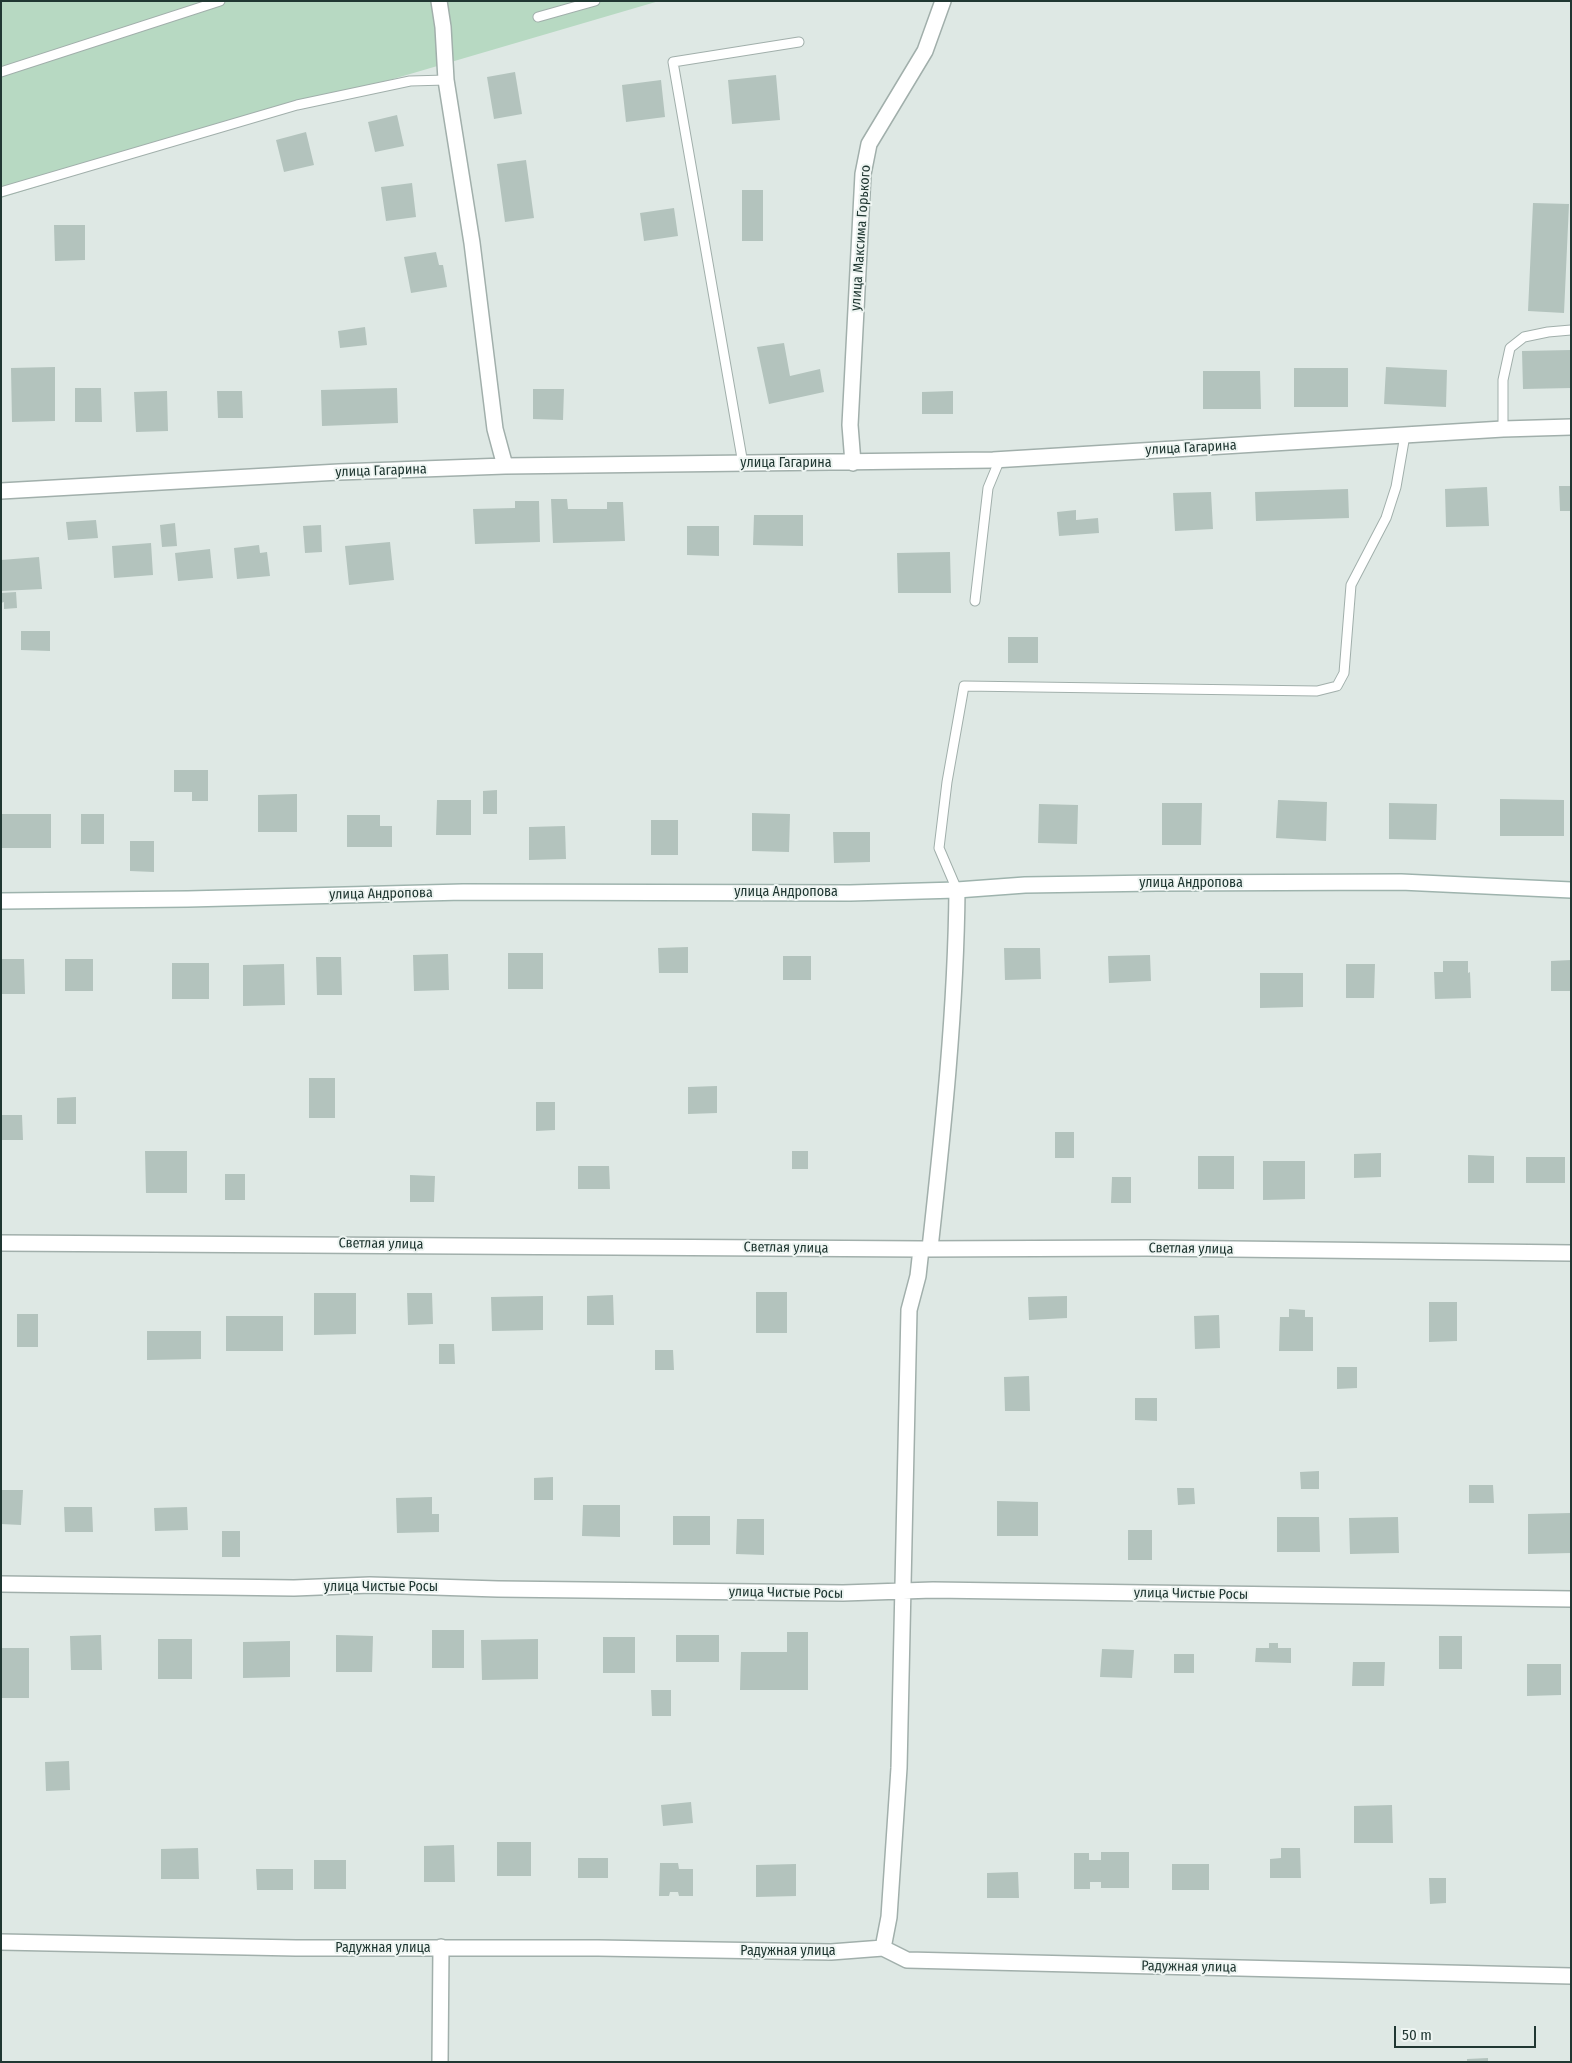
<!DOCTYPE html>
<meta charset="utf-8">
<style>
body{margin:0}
#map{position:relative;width:1572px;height:2063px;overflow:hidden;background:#dee8e4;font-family:"Fira Sans Condensed",sans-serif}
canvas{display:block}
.frame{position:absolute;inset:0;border:2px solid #203732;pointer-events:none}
.scale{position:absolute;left:1394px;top:2026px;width:142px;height:22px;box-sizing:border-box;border:2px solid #203732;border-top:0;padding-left:6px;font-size:15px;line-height:18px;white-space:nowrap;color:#203732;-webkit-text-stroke:4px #eef5f2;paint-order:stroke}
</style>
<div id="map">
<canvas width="1572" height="2063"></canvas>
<div class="frame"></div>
<div class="scale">50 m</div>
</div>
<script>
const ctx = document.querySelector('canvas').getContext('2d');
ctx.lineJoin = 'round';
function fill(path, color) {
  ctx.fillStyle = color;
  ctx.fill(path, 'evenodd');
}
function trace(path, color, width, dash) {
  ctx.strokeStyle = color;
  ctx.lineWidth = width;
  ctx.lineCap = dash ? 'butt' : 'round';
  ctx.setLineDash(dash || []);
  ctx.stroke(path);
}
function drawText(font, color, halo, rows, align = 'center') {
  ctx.font = font + ' "Fira Sans Condensed",sans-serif';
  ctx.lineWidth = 4;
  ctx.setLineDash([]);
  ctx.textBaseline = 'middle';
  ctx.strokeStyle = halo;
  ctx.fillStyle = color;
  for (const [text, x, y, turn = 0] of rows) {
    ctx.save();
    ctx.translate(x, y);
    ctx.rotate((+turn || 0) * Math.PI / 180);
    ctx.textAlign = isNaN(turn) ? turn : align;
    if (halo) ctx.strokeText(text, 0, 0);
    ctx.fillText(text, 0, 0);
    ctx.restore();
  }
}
const green = new Path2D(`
 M1,1h658l-399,117 -259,80z`);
const building = new Path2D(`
 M515,72l7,42 -28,5 -7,-42z
 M776,75l4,45 -48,4 -4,-44z
 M661,80l4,37 -39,5 -4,-37z
 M397,115l7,31 -29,6 -7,-30z
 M306,132l8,33 -30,7 -8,-32z
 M526,160l8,58 -29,4 -8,-58z
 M412,183l4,34 -30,4 -5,-34z
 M742,190h21v51h-21z
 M1533,203l36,1 -5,109 -36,-2z
 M674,208l4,28 -34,5 -4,-28z
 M54,225h31v35l-30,1z
 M436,252l3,13h4l4,22 -36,6 -7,-36z
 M365,327l2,18 -27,3 -2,-17z
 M784,343l6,33 30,-7 4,23 -55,12 -12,-57z
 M1571,350v38l-48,1 -1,-38z
 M55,367v54l-43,1 -1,-54z
 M1386,367l61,3 -1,37 -62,-3z
 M1294,368h54v39h-54z
 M1203,371h57l1,38h-58z
 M75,388h26l1,34h-27z
 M397,388l1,35 -76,3 -1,-36z
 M533,389h31l-1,31 -30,-1z
 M167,391l1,40 -32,1 -2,-40z
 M217,391h25l1,27h-25z
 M953,391v23h-31v-22z
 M1559,486h12v25h-11z
 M1487,487l2,39 -43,1 -1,-38z
 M1348,489l1,29 -93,3 -1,-29z
 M1211,492l2,37 -38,2 -2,-38z
 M551,499h16l1,10h39v-7h16l2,39 -72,2z
 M515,501h24l1,41 -65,2 -2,-35 42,-1z
 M1076,510v10l22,-2 1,15 -40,3 -2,-24z
 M754,515h49v31l-50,-1z
 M96,520l2,18 -30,2 -2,-18z
 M175,523l2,23 -15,1 -2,-22z
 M321,525l1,27 -17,1 -2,-27z
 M687,526h32v30l-32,-1z
 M390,542l4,38 -45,5 -4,-39z
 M151,543l2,32 -39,3 -2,-32z
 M259,545l1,8 7,-1 3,24 -33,3 -3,-31z
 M210,549l3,29 -35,3 -3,-28z
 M950,552l1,41h-53l-1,-40z
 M39,557l3,32 -41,2v-31z
 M16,592l1,16 -13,1v-7l-3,1v-10z
 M21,631h29v20l-29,-1z
 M1008,637h30v26h-30z
 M174,770h34v31h-16v-9h-18z
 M497,790v24h-14v-23z
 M297,794v38h-39v-37z
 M1500,799l64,1v36h-64z
 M437,800h34v35h-35z
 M1278,800l49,2 -1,39 -50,-3z
 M1162,803h40l-1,42h-39z
 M1389,803l48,1 -1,36 -47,-1z
 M1039,804l39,1 -1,39 -39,-1z
 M752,813l38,1 -1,38 -37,-1z
 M1,814h50v34h-50z
 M81,814h23v30h-23z
 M347,815h33v11h12v21h-45z
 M651,820h27v35h-27z
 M565,826l1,33 -37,1v-33z
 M833,832h37v30l-36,1z
 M130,841h24v31l-24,-1z
 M688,947v26h-29l-1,-25z
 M1004,948h36l1,31 -36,1z
 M508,953h35v36h-35z
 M448,954l1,36 -35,1 -1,-36z
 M1150,955l1,26 -42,2 -1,-27z
 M783,956h28v24h-28z
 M316,957h25l1,38h-25z
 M1,959h23l1,35h-24z
 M65,959h28v32h-28z
 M1571,960v31h-20v-30z
 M1443,961h25v12l2,-1 1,26 -36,1 -1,-27h9z
 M172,963h37v36h-37z
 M284,964l1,41 -42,1v-41z
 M1346,964h29l-1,34h-28z
 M1260,973h43v34l-43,1z
 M309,1078h26v40h-26z
 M717,1086v27l-29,1v-27z
 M76,1097v27h-19v-26z
 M536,1102h19v28l-19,1z
 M1,1115h21l1,25h-22z
 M1055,1132h19v26h-19z
 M145,1151h42v42h-41z
 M792,1151h16v18h-16z
 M1381,1153v24l-27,1v-24z
 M1468,1155l26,1v27h-26z
 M1198,1156h36v33h-36z
 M1526,1157h39v26h-39z
 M1263,1161h42v38l-42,1z
 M578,1166h31l1,23h-32z
 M225,1174h20v26h-20z
 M410,1175l25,1 -1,26h-24z
 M1112,1177h19v26h-20z
 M756,1292h31v41h-31z
 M314,1293h42v41l-42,1z
 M407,1293h25l1,31 -25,1z
 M613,1295l1,30h-27v-29z
 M543,1296v34l-51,1 -1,-34z
 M1067,1296v22l-38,2 -1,-23z
 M1429,1302h28v39l-28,1z
 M1289,1309l16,1v7h8v34h-34l1,-34h9z
 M17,1314h21v33h-21z
 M1219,1315l1,33 -25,1 -1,-33z
 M226,1316h57v35h-57z
 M147,1331h54v28l-54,1z
 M439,1344h15l1,20h-16z
 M655,1350h18l1,20h-19z
 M1337,1367h20v21l-20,1z
 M1029,1376l1,35h-25l-1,-34z
 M1135,1398h22v23l-22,-1z
 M1319,1471v18h-18l-1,-17z
 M553,1477v23h-19v-22z
 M1469,1485h24l1,18h-25z
 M1177,1488h17l1,16 -17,1z
 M1,1490h22l-2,35 -20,-1z
 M432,1497v17h7v18l-42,1 -1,-35z
 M997,1501l41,1v34h-41z
 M583,1505h37v32l-38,-1z
 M64,1507h28l1,25h-28z
 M187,1507l1,23 -33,1 -1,-23z
 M1571,1513v40l-43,1v-40z
 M673,1516h37v29h-37z
 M1277,1517h42l1,35h-43z
 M1398,1517l1,36 -49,1 -1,-36z
 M737,1519h27v36l-28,-1z
 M1128,1530h24v30h-24z
 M222,1531h18v26h-18z
 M432,1630h32v38h-32z
 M787,1632h21v58h-68l1,-38h46z
 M101,1635l1,35h-31l-1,-34z
 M336,1635l37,1 -1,36h-36z
 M676,1635h43v27h-43z
 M1439,1636h23v33h-23z
 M603,1637h32v36h-32z
 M158,1639h34v40h-34z
 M538,1639v40l-56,1 -1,-40z
 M290,1641v36l-47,1v-36z
 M1269,1643h9v5h13v15l-36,-1 1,-14h13z
 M1,1648h28v50h-28z
 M1102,1649l32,1 -2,28 -32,-1z
 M1174,1654h20v19h-20z
 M1353,1662h32l-1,24h-32z
 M1527,1664h34v31l-34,1z
 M651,1690h20v26h-19z
 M69,1761l1,29 -24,1 -1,-29z
 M691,1802l2,21 -30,3 -2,-21z
 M1392,1805l1,38h-39v-37z
 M497,1842h34v34h-34z
 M454,1845l1,37h-31v-36z
 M198,1848l1,31h-38v-30z
 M1281,1848h19l1,30h-31v-19l11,-1z
 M1101,1852h28v36h-28v-6h-11v7h-16v-36h15v7h12z
 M578,1858h30v20h-30z
 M314,1860h32v29h-32z
 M660,1863h18l1,6h14v27h-14l-1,-4h-8l-1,4h-10z
 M796,1864v32l-40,1v-32z
 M1172,1864h37v26h-37z
 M256,1869h37v21h-36z
 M1018,1872l1,26h-32v-25z
 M1429,1878h17v25l-16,1z
 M1488,2058v4h-21v-3z`);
const lane = new Path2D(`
 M538,17l57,-16
 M1,72l219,-71
 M1,192l296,-87 113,-24 36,-1
 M1503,429v-49l7,-32 14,-11 24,-5 23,-2
 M743,464l-70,-402 126,-20
 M975,601l13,-113 12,-29
 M957,890l-18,-42 8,-66 17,-96 353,5 20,-5 7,-13 7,-88 35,-67 10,-31 9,-52`);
const street = new Path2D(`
 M439,1l4,26 3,53 26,163 23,186 10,37
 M853,463l-3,-38 13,-251 6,-30 56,-93 18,-50
 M1,491l338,-19 166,-6 488,-6 510,-31 68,-2
 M1,1243l920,6 226,-1 424,5
 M930,1248c13,-117 26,-239 27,-358
 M1,1584l293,4 76,-3 128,4 345,4 90,-3 638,9
 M1,1942l295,6h302l233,4 52,-4 24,12 664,16
 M883,1948l6,-31 10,-149 10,-458 9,-34 3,-27
 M440,2062l1,-115`);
const secondary = new Path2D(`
 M1,901l187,-2 275,-7 387,1 107,-3 68,-5 132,-2 244,-1 170,8`);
const streetNames = [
 ["улица Максима Горького",861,238,-86],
 ["улица Гагарина",1191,448,-3],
 ["улица Гагарина",786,463],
 ["улица Гагарина",381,471,-2],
 ["улица Андропова",1191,883],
 ["улица Андропова",786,892],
 ["улица Андропова",381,894,-1],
 ["Светлая улица",381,1244,1],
 ["Светлая улица",786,1248,1],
 ["Светлая улица",1191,1249,1],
 ["улица Чистые Росы",381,1587],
 ["улица Чистые Росы",786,1593,1],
 ["улица Чистые Росы",1191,1594,1],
 ["Радужная улица",383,1948],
 ["Радужная улица",788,1951],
 ["Радужная улица",1189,1967,1]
];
fill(green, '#b7d9c2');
fill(building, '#b3c3bd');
trace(lane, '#a1afab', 11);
trace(street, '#a1afab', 18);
trace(secondary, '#9eb3ad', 18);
trace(lane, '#fff', 9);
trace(street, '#fff', 15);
trace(secondary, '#fff', 15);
drawText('14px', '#203732', '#eef5f2', streetNames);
</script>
